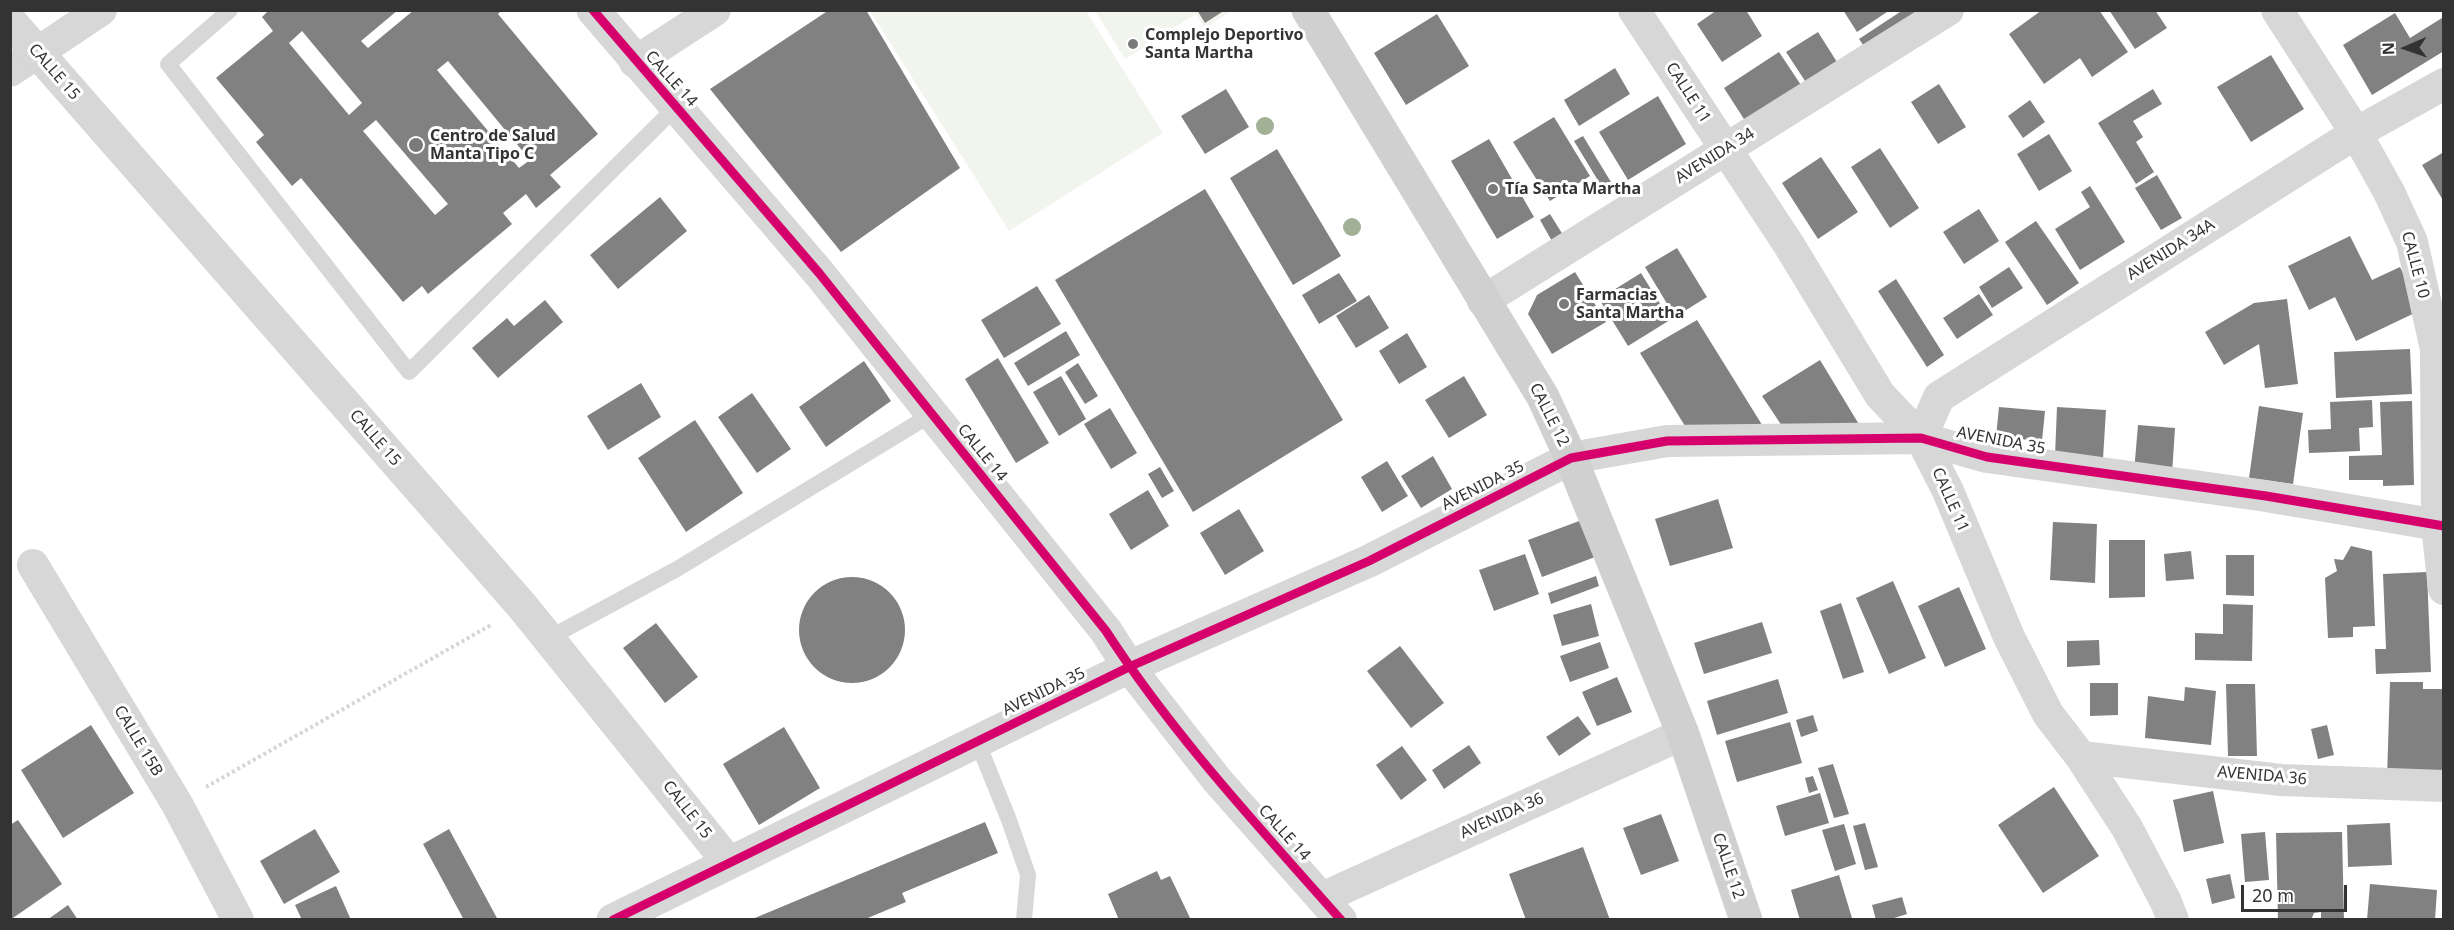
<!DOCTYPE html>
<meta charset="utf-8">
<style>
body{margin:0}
#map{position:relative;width:2454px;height:930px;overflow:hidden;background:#fff;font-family:"Noto Sans",sans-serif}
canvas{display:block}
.frame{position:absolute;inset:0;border:12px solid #333;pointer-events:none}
.north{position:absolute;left:2376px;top:18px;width:60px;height:60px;-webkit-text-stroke:4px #fff;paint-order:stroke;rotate:268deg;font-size:16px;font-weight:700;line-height:24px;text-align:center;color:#333}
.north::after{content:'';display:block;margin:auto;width:21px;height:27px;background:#333;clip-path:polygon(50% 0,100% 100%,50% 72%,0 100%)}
.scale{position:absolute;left:2241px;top:885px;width:106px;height:27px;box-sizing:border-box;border:3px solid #333;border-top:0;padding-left:8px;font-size:18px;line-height:21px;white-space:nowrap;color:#333;-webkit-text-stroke:4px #fff;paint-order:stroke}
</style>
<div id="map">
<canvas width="2454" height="930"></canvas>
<div class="frame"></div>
<div class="north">N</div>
<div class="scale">20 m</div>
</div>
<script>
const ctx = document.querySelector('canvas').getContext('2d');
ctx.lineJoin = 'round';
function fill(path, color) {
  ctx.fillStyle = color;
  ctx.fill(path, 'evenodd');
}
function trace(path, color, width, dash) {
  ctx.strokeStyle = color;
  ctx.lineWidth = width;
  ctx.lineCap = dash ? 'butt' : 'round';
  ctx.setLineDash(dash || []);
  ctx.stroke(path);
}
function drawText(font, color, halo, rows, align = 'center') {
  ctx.font = font + ' "Noto Sans",sans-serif';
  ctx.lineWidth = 6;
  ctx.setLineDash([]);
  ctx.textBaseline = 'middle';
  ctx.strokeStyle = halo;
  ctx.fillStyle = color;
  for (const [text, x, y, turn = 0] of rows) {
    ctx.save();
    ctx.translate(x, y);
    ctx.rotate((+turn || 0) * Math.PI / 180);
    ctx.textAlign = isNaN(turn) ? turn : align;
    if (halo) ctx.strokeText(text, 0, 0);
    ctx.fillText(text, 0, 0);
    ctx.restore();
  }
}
const green = new Path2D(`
 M870,11h216l77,122 -154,98z
 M1095,11h136l-26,17 -9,-14 -71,45z`);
const building = new Path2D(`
 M269,10h129l-37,31 7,7 46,-38h88l-4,4 100,120 -48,41 11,12 -25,21 -10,-14 -23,19 9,11 -84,70 -6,-8 -19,16 -102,-124 -9,8 -36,-44 8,-7 -48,-57 57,-47 -11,-14zM302,31l60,72 -13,12 -60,-72zM448,61l82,99 -11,8 -82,-98zM376,120l72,84 -13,11 -72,-84z
 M829,10h37l94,158 -119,84 -131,-163z
 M1197,10h28l-20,13z
 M1717,10h29l16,26 -40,26 -25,-38z
 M1843,10h47l-33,22z
 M1903,10h22l-59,39 -7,-10z
 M2042,10h57l29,42 -36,25 -12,-19 -36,26 -35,-50z
 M2109,10h46l12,18 -32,21z
 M2395,13l15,25 32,-20 2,33 -72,44 -29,-50z
 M1437,14l32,52 -63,39 -32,-52z
 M1818,32l24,38 -31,20 -25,-38z
 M1779,52l28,42 -56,36 -27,-42z
 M2271,55l33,54 -53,33 -34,-55z
 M1615,68l15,26 -51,32 -15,-26z
 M1939,84l27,43 -28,17 -27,-42z
 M1226,89l23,38 -44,27 -24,-38z
 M2153,89l9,15 -29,17 10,16 -7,5 18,30 -18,12 -38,-61z
 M1658,96l28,48 -58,36 -29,-48z
 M2030,100l15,22 -22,16 -15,-22z
 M1554,117l36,59 -40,25 -37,-59z
 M2049,134l23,37 -33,20 -22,-37z
 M1583,136l31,51 -9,5 -31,-51z
 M1489,139l45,78 -37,22 -46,-78z
 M1880,148l39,60 -29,20 -39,-61z
 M1277,149l64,107 -48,29 -63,-107z
 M2444,152v50l-22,-37z
 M1821,157l37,55 -40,27 -36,-56z
 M2157,175l25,43 -21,12 -26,-42z
 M2090,186l35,56 -45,28 -25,-41 35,-22 -9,-15z
 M1205,189l138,231 -150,92 -138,-232z
 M660,197l27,34 -69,58 -28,-34z
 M1979,209l20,32 -35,23 -21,-32z
 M1550,214l18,29 -11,7 -17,-30z
 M2036,221l43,62 -32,22 -42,-63z
 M2350,236l22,44 28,-13 21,43 -65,31 -21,-44 -26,13 -21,-44z
 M1677,248l30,49 -32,20 -30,-50z
 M2009,267l14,21 -31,20 -13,-21z
 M1575,272l31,50 -54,32 -24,-40 9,-19z
 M1339,273l18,28 -38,23 -17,-29z
 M1641,273l29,47 -42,26 -29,-47z
 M1896,279l48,76 -17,12 -49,-76z
 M1037,286l24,38 -57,34 -23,-38z
 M1979,294l14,21 -36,24 -14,-21z
 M1369,295l20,33 -33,20 -20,-32z
 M2287,299l11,85 -33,4 -6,-44 -35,21 -19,-33 49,-29z
 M545,300l18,22 -65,56 -26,-30 35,-30 7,8z
 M1697,320l67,108 -79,-2 -45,-73z
 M1066,331l14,24 -52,31 -14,-23z
 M1407,333l20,34 -28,17 -20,-33z
 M2410,349l2,45 -76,4 -2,-46z
 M998,358l51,85 -33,20 -51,-84z
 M1820,360l40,66 -76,3 -22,-33z
 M864,361l27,40 -65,46 -27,-40z
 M1078,363l20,33 -13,8 -20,-32z
 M1061,376l25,43 -27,17 -26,-44z
 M1464,376l23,39 -38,23 -24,-38z
 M641,383l20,34 -53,33 -21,-34z
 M752,393l39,56 -34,24 -39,-56z
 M2372,400l1,27 -14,1 1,23 -51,2 -1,-23 23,-1 -1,-27z
 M2412,401l2,84 -31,1v-6h-34v-24l33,-1 -2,-53z
 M2259,406l44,7 -10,71 -44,-6z
 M1999,407l46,4 -3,30 -46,-4z
 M2057,407l49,3 -3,49 -48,-3z
 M1110,408l27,45 -26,16 -27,-45z
 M695,420l48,73 -57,39 -48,-74z
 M2138,425l37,3 -3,46 -38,-2z
 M1433,456l19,33 -31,19 -20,-32z
 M1387,461l21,35 -26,16 -21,-35z
 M1160,467l14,24 -12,7 -14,-24z
 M1148,490l21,36 -38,24 -22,-36z
 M1718,499l15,49 -63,18 -15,-47z
 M1239,509l25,42 -39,24 -25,-42z
 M1582,520l13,37 -53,20 -14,-37z
 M2053,522l44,2 -2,59 -45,-3z
 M2109,540h36v57l-36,1z
 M2351,546l21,5 3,75 -22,1v10l-25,1 -3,-60 12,-7 -3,-12 9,1z
 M2191,551l3,28 -28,2 -2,-27z
 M1525,554l14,40 -45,17 -15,-41z
 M2226,555h28v41l-28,-1z
 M2427,572l4,100 -55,2 -1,-25h11l-3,-75z
 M1596,576l3,10 -48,18 -3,-11z
 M799 630a53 53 0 1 1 106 0a53 53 0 1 1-106 0Z
 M1893,581l33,77 -37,16 -33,-76z
 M1959,587l27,62 -41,18 -27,-61z
 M1841,603l23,69 -21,7 -23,-68z
 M1591,604l8,32 -37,10 -9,-31z
 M2223,604l30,1 -1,56 -57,-1v-27l28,1z
 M1762,622l10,31 -68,21 -10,-31z
 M656,623l42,54 -33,26 -42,-55z
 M2099,640l1,25 -33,2v-26z
 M1600,642l9,26 -39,14 -10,-26z
 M1400,646l44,57 -33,25 -44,-57z
 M1617,677l15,35 -35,14 -15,-34z
 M1778,679l10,34 -71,22 -10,-34z
 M2390,682h33v7h21v91l-57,-2z
 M2090,683h28v32l-28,1z
 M2226,684h29l2,72h-29z
 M2185,687l31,4 -5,54 -66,-7 3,-42 36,5z
 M1813,715l5,16 -17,6 -5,-17z
 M1578,716l13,18 -32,22 -13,-19z
 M1790,722l12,41 -65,19 -12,-41z
 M91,725l43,68 -71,45 -42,-68z
 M2327,725l7,30 -16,4 -7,-30z
 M784,727l36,61 -61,37 -36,-61z
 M1469,745l12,18 -37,26 -12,-19z
 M1402,746l25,34 -26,20 -25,-35z
 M1833,764l16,50 -15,4 -16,-50z
 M1813,776l5,14 -9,3 -4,-15z
 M2054,787l45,69 -56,37 -45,-68z
 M2213,791l11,52 -40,9 -11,-52z
 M1820,793l9,30 -44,13 -9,-30z
 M1661,814l18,47 -38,14 -18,-47z
 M18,820l44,64 -52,36v-95z
 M985,822l13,31 -96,40 4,9 -43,18h-113z
 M1865,823l13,44 -13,3 -12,-44z
 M2390,823l2,42 -44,2 -1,-42z
 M1844,824l12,40 -21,7 -13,-41z
 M315,829l25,43 -56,32 -24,-43z
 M449,829l49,91h-34l-41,-76z
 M2265,832l4,48 -24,2 -4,-48z
 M2342,832l2,88h-23v-8l-7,1 -3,7h-33l-2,-87z
 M1583,847l27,73h-84l-17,-46z
 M1157,871l4,9 9,-4 21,44h-72l-11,-26z
 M2230,874l5,24 -23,6 -6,-25z
 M1839,875l13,43 -52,2 -9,-30z
 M2370,884l67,6 -2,30h-68z
 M336,886l15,34h-49l-7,-15z
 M1902,897l5,17 -19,6h-12l-4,-15z
 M68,905l10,15h-31z`);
const path = new Path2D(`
 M206,787l285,-162`);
const service = new Path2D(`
 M230,10l-62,54 241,308 267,-265
 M549,638l128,-69 255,-155
 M977,741l32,79 19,55 -4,45`);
const minor = new Path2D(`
 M1634,10l155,235 91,150 41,43 27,53 61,146 39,77 33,43 46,71 39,74 7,18
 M2277,10l79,123 33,59 23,50 24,107 1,176 7,64
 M635,62l80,-52
 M10,71l91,-61
 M1483,301l465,-291
 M1921,438l18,-41 417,-264 88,-49
 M1571,458l96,-17 254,-3 66,19 279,39 178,30
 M33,565l144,239 61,116
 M1129,667l88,113 124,140
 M2081,757l200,23 163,6
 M1322,898l361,-164`);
const tertiary = new Path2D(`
 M593,10l226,263 287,358 23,36
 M10,21l513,586 206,256
 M613,920l516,-253 240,-106 202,-103`);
const secondary = new Path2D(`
 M1308,10l235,387 28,61 112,276 63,186`);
const cycleway = new Path2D(`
 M593,10l226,263 287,358c68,105 153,196 235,289
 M613,920l516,-253 240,-106 202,-103 96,-17 254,-3 66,19 279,39 178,30`);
const trees = [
 [1265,126],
 [1352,227]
];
const markers = [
 [1133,44,6,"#7a7a7a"],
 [416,145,8,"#7a7a7a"],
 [1493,189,6,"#7a7a7a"],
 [1564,304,6,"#7a7a7a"]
];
const poiNames = [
 ["Complejo Deportivo",1145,35],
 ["Santa Martha",1145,53],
 ["Centro de Salud",430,136],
 ["Manta Tipo C",430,154],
 ["Tía Santa Martha",1505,189],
 ["Farmacias",1576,295],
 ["Santa Martha",1576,313]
];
const streetNames = [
 ["CALLE 15",54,72,49],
 ["CALLE 14",671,79,48],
 ["CALLE 11",1688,93,57],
 ["AVENIDA 34",1715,156,-32],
 ["AVENIDA 34A",2171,250,-32],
 ["CALLE 10",2415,265,75],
 ["CALLE 12",1549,415,63],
 ["CALLE 15",375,438,49],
 ["AVENIDA 35",2001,441,11],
 ["CALLE 14",982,453,51],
 ["AVENIDA 35",1483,486,-27],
 ["CALLE 11",1950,500,66],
 ["AVENIDA 35",1044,692,-26],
 ["CALLE 15B",138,741,59],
 ["AVENIDA 36",2262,776,5],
 ["CALLE 15",687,810,52],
 ["AVENIDA 36",1502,816,-24],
 ["CALLE 14",1284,833,48],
 ["CALLE 12",1728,866,71]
];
fill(green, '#f1f5ed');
fill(building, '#818181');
trace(path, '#d6d6d6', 4, [3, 3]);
trace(service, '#d7d7d7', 16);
trace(minor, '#d7d7d7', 32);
trace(tertiary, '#d7d7d7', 33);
trace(secondary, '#d0d0d0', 33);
trace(cycleway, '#d6006c', 9);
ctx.fillStyle = '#a2b095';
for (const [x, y] of trees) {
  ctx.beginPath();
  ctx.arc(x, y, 9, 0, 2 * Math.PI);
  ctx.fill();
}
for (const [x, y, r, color] of markers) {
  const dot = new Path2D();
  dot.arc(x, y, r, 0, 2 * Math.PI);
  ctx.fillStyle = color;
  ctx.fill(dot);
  trace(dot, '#fff', 2);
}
drawText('bold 16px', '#333', '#fff', poiNames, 'left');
drawText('16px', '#333', '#fff', streetNames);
</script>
